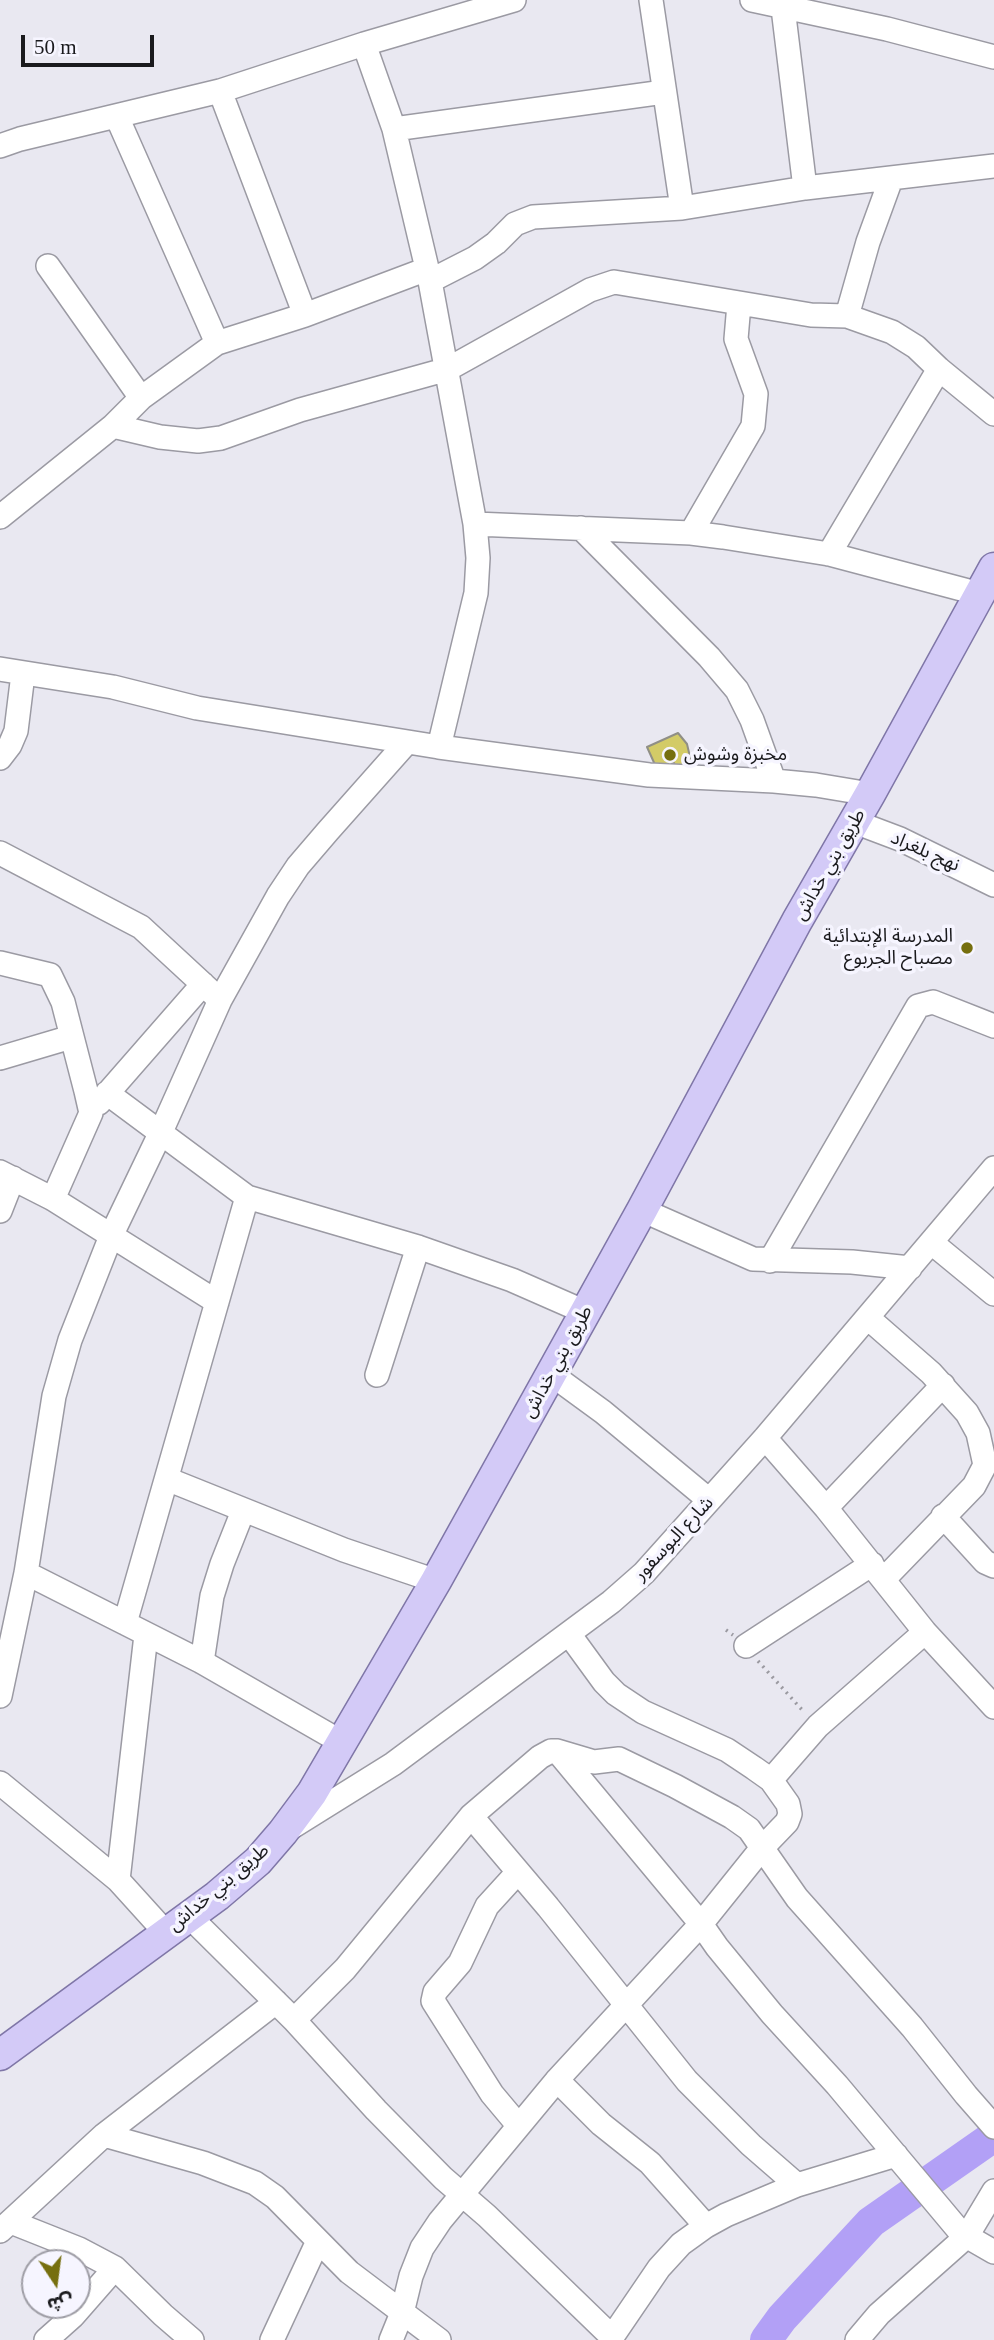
<!DOCTYPE html>
<meta charset="utf-8">
<style>
body{margin:0}
#map{position:relative;width:994px;height:2340px;overflow:hidden;background:#e9e8f1;font-family:"Times New Roman","Noto Sans Arabic",serif}
canvas{display:block}
.north{position:absolute;left:21px;top:2249px;width:70px;height:70px;box-sizing:border-box;background:#f6f5ff;border:2px solid #9e9da5;border-radius:50%;rotate:167deg;font-size:19px;font-weight:700;line-height:28px;text-align:center;color:#1a1a1d}
.north::after{content:'';display:block;margin:auto;width:24px;height:32px;background:#766f0f;clip-path:polygon(50% 0,100% 100%,50% 72%,0 100%)}
.scale{position:absolute;left:21px;top:35px;width:133px;height:32px;box-sizing:border-box;border:4px solid #1a1a1d;border-top:0;padding-left:9px;font-size:21px;line-height:24px;white-space:nowrap;color:#1a1a1d;-webkit-text-stroke:5px #f6f5ff;paint-order:stroke}
</style>
<div id="map">
<canvas width="994" height="2340"></canvas>
<div class="north">ش</div>
<div class="scale">50 m</div>
</div>
<script>
const ctx = document.querySelector('canvas').getContext('2d');
ctx.lineJoin = 'round';
function toPath(rows) {
  const path = new Path2D();
  for (const r of rows) {
    path.moveTo(r[0], r[1]);
    for (let i = 2; i < r.length; i += 2) path.lineTo(r[i], r[i + 1]);
  }
  return path;
}
function trace(path, color, width, dash) {
  ctx.strokeStyle = color;
  ctx.lineWidth = width;
  ctx.lineCap = dash ? 'butt' : 'round';
  ctx.setLineDash(dash || []);
  ctx.stroke(path);
}
function fill(path, color) {
  ctx.fillStyle = color;
  ctx.fill(path, 'evenodd');
}
function drawText(font, color, halo, rows, align = 'center') {
  ctx.font = font + ' "Times New Roman","Noto Sans Arabic",serif';
  ctx.lineWidth = 7;
  ctx.setLineDash([]);
  ctx.textBaseline = 'middle';
  ctx.strokeStyle = halo;
  ctx.fillStyle = color;
  for (const [text, x, y, turn = 0] of rows) {
    ctx.save();
    ctx.translate(x, y);
    ctx.rotate((+turn || 0) * Math.PI / 180);
    ctx.textAlign = isNaN(turn) ? turn : align;
    if (halo) ctx.strokeText(text, 0, 0);
    ctx.fillText(text, 0, 0);
    ctx.restore();
  }
}
trace(toPath([
 [766,2340,782,2318,871,2222,994,2136]
]), '#b2a0f6', 32);
const building = toPath([
 [678,733,687,744,694,774,677,776,674,763,656,767,647,747,678,733]
]);
fill(building, '#d3cb67');
trace(building, '#908f86', 2);
const minor = toPath([
 [651,0,682,208],
 [752,0,887,29,994,57],
 [783,8,805,188],
 [364,44,394,129,430,281,475,524,478,558,476,593,439,747],
 [220,91,305,315],
 [117,117,217,343],
 [394,129,664,92],
 [0,146,20,139,220,91,364,44,514,0],
 [48,266,141,398],
 [430,281,475,258,496,243,515,224,533,217,682,208,805,188,994,166],
 [847,316,868,242,891,179],
 [113,426,160,437,198,441,221,438,300,410,448,369,590,290,614,282,811,315,847,316,892,332,916,347,939,369,994,414],
 [0,517,113,426,141,398,217,343,305,315,427,269],
 [475,524,691,533,723,537,829,554,980,594],
 [581,528,709,657,737,690,752,720,774,781],
 [691,533,753,426,756,394,736,339,739,304],
 [829,554,939,369],
 [0,669,113,687,197,708,439,747,649,775,774,781,816,785,870,794],
 [0,758,10,745,16,731,23,674],
 [855,822,900,839,994,885],
 [0,853,141,927,220,1000],
 [0,963,50,975,63,1002,86,1091,91,1113,53,1199],
 [0,1058,71,1037],
 [107,1093,247,1197,418,1247,512,1280,585,1312],
 [99,1103,203,984],
 [0,1172,53,1199,217,1302],
 [642,1210,753,1259,852,1262,910,1268],
 [0,1211,13,1178],
 [932,1243,994,1294],
 [770,1261,918,1006,933,1002,994,1026],
 [868,1318,931,1373,967,1413,978,1433,985,1465,974,1486,884,1579],
 [551,1374,603,1412,709,1500],
 [377,1375,418,1247],
 [765,1438,826,1508,925,1632,994,1707],
 [167,1479,344,1550,436,1581],
 [826,1508,943,1385],
 [943,1516,985,1562,994,1566],
 [26,1573,202,1662,343,1743],
 [125,1623,247,1197],
 [746,1646,872,1564],
 [202,1662,212,1596,222,1564,243,1511],
 [0,1696,26,1573,54,1396,70,1340,111,1236,160,1134,220,1000,278,896,298,866,328,831,407,742],
 [557,1751,701,1924,717,1947,772,2014,837,2085,961,2233,994,2252],
 [771,1780,818,1726,925,1632],
 [0,1783,118,1880,166,1933],
 [471,1816,548,1907,687,2081,751,2145,797,2185],
 [292,1827,393,1764,611,1602,644,1573,765,1438,994,1168],
 [118,1880,146,1635],
 [190,1917,294,2020,376,2110,443,2178,487,2216,612,2337],
 [294,2020,345,1969,471,1816,540,1757,551,1751,557,1751,594,1762,619,1759,675,1786,732,1817,749,1829,797,1898,912,2027,966,2095,994,2127],
 [557,2080,601,2124,650,2163,706,2226],
 [518,2125,492,2094,433,2001,435,1992,460,1963,487,1906,518,1872],
 [104,2135,203,2163,255,2183,275,2197,349,2272,439,2340],
 [11,2222,79,2249,115,2268,163,2315,192,2340],
 [0,2231,104,2135,276,2002],
 [46,2340,73,2316,115,2268],
 [272,2340,318,2241],
 [391,2340,402,2313,411,2276,422,2248,440,2221,557,2080,701,1924,762,1848,787,1822,790,1814,788,1804,771,1780,754,1768,727,1750,643,1712,616,1694,604,1682,569,1634],
 [610,2340,659,2268,681,2244,706,2226,726,2215,797,2185,896,2155],
 [857,2340,879,2314,967,2236,994,2191]
]);
const major = toPath([
 [0,2055,217,1896,258,1861,283,1832,312,1793,436,1581,551,1374,642,1210,797,921,870,794,994,568]
]);
trace(minor, '#9b9aa3', 26);
trace(major, '#7f76a7', 33);
trace(toPath([
 [726,1630,733,1635],
 [758,1661,804,1712]
]), '#9b9aa1', 3.5, [2, 5]);
trace(minor, '#fff', 23);
trace(major, '#d3caf7', 30);
for (const [x, y, r, color] of [
 [670,755,7,"#766f0f"],
 [967,948,7,"#766f0f"]
]) {
  const dot = new Path2D();
  dot.arc(x, y, r, 0, 2 * Math.PI);
  ctx.fillStyle = color;
  ctx.fill(dot);
  trace(dot, '#f6f5ff', 2.5);
}
drawText('19px', '#1a1a1d', '#f6f5ff', [
 ["مخبزة وشوش",684,755],
 ["المدرسة الإبتدائية",953,937,"right"],
 ["مصباح الجربوع",953,959,"right"]
], 'left');
drawText('19px', '#1a1a1d', '#f6f5ff', [
 ["نهج بلغراد",925,852,24],
 ["طريق بني خداش",830,865,-60],
 ["طريق بني خداش",558,1362,-61],
 ["شارع البوسفور",674,1539,-47],
 ["طريق بني خداش",219,1888,-40]
]);
</script>
